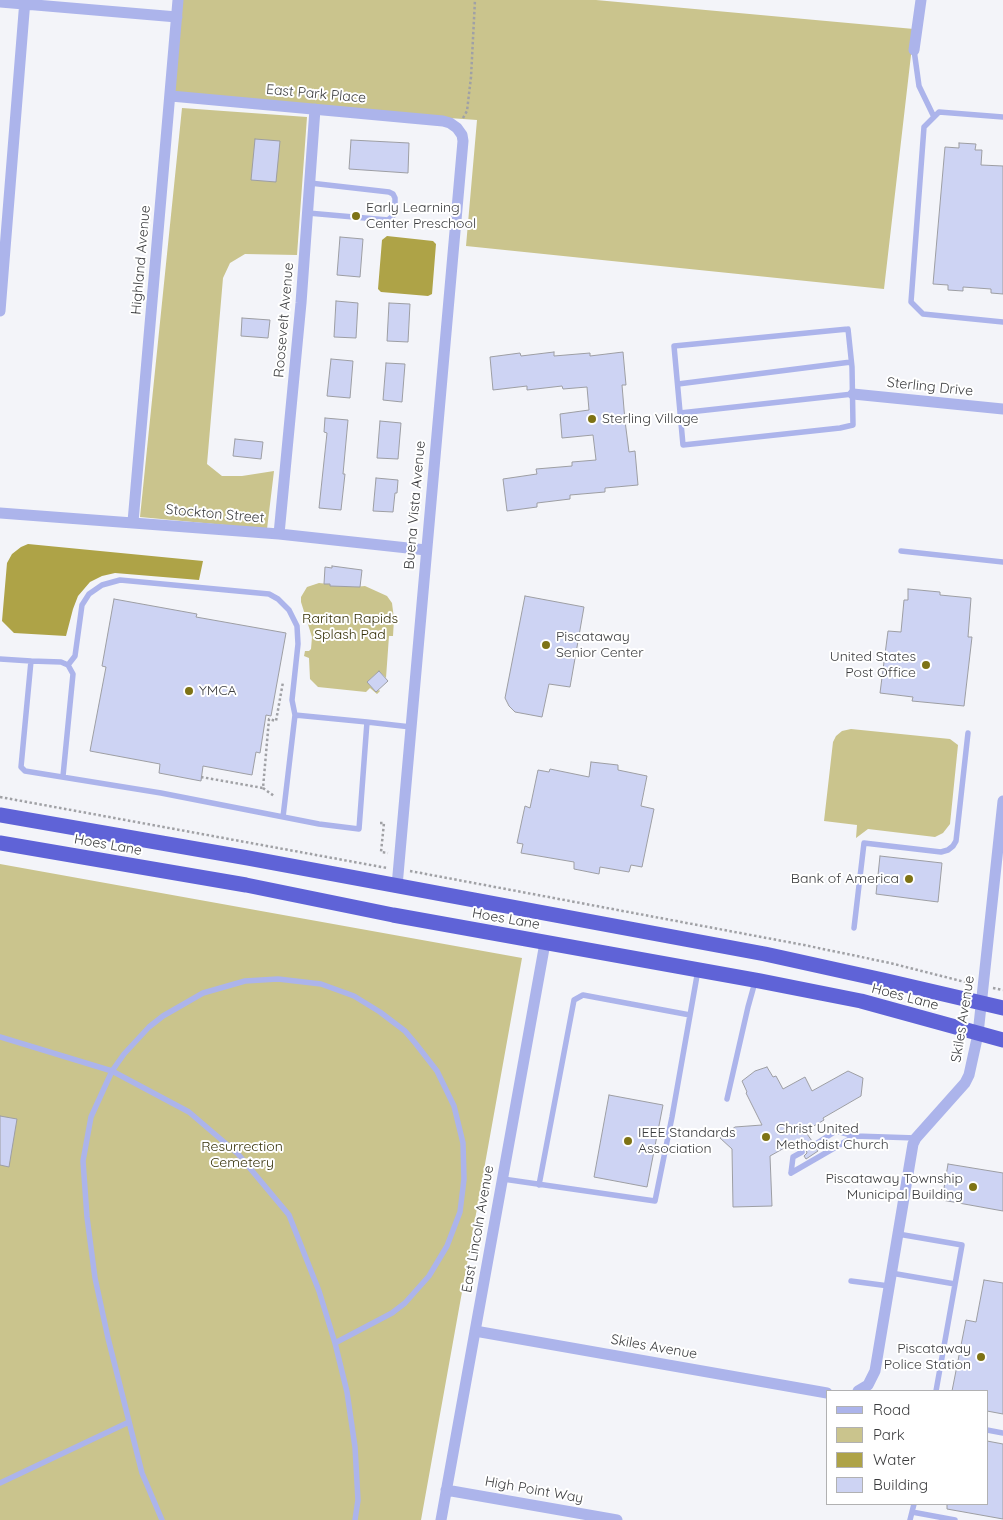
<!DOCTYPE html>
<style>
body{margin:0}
#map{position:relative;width:1003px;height:1520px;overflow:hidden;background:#f3f4f9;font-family:Quicksand,sans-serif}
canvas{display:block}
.legend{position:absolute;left:826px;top:1390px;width:162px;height:115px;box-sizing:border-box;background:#fff;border:1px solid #b1b1b2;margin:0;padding:6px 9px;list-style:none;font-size:15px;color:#3b3c3e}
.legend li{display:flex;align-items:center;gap:10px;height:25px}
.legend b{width:25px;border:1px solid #b1b1b2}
</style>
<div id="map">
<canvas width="1003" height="1520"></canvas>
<ul class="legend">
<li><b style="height:6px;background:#acb4eb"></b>Road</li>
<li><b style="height:14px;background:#cac48d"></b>Park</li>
<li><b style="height:14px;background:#aea347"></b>Water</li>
<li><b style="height:14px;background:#cdd3f3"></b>Building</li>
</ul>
</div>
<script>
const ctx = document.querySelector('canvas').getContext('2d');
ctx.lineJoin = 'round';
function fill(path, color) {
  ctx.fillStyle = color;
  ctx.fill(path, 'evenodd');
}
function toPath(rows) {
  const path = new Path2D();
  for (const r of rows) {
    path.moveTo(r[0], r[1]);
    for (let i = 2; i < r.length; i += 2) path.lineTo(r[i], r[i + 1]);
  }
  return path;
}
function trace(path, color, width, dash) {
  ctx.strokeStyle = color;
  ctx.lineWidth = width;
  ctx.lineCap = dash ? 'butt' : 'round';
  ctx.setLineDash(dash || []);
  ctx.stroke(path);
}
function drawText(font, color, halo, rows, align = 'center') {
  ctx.font = font + ' Quicksand,sans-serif';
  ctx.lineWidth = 4;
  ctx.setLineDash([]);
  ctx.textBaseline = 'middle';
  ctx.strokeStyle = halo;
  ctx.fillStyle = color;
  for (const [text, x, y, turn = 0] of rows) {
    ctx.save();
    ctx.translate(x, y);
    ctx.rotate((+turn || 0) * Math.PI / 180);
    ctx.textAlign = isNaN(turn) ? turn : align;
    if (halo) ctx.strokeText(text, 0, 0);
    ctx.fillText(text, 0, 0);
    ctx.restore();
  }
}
fill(toPath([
 [180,0,596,0,914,29,884,289,466,246,477,120,239,103,171,96],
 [182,108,307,117,297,255,245,254,230,263,223,278,207,464,222,476,242,476,274,471,267,529,140,517],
 [319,583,354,587,365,586,387,596,392,603,394,619,393,636,389,636,386,678,379,671,367,682,376,692,379,690,380,691,377,694,370,688,366,692,318,687,310,679,309,658,304,656,305,651,309,651,311,649,312,637,301,602,301,597,307,587],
 [851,729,950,739,958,745,950,824,943,833,935,837,868,829,856,838,857,825,824,821,833,742,836,736,842,731],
 [0,864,522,958,421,1520,0,1520]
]), '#cac48d');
fill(toPath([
 [387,236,433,241,436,244,432,294,428,296,381,292,378,289,382,240],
 [28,544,203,561,199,580,115,573,102,576,90,582,78,596,73,609,66,636,14,633,2,621,7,563,12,554,21,547]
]), '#aea347');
const building = toPath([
 [255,139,280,141,276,182,251,180,255,139],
 [351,140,409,143,408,173,349,169,351,140],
 [959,143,976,144,975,150,982,150,981,165,1003,166,1003,294,991,293,991,289,963,287,963,291,948,290,948,285,933,284,945,147,959,148,959,143],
 [340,237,363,239,360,277,337,275,340,237],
 [336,301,358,303,356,338,334,337,336,301],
 [389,303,410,304,408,342,387,341,389,303],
 [242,318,270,320,268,338,241,336,242,318],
 [554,352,554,356,590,353,590,356,623,352,626,385,622,385,625,421,629,452,635,451,638,485,605,488,605,492,570,495,570,499,537,503,537,507,507,511,503,479,537,474,536,469,572,466,572,462,596,460,593,435,562,438,560,414,589,410,587,387,563,389,562,386,527,390,527,386,493,390,490,357,520,353,521,356,554,352],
 [331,359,353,361,350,398,327,396,331,359],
 [386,363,405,364,402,402,383,400,386,363],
 [325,418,348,420,343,474,345,474,341,510,319,508,327,433,324,432,325,418],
 [380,421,401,423,398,459,377,458,380,421],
 [235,439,263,442,261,459,233,456,235,439],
 [376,478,398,480,397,493,395,493,393,512,373,511,376,478],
 [332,566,362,570,360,587,330,586,330,584,324,584,325,567,332,568,332,566],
 [908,589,940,592,940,595,971,598,968,637,972,637,964,706,912,701,913,697,880,693,888,631,901,632,904,600,908,600,908,589],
 [525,596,584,607,570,687,549,684,542,717,515,712,509,706,505,698,525,596],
 [114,599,197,614,196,617,286,633,271,716,266,715,260,753,256,752,252,775,203,766,201,781,159,773,160,764,90,751,106,667,102,666,114,599],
 [379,671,388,681,376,692,367,682,379,671],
 [591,762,618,765,618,770,647,776,641,806,654,809,642,867,631,865,629,872,600,867,599,874,574,869,574,862,521,853,523,844,517,843,525,806,530,808,538,770,549,772,550,769,589,777,591,762],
 [880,856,942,863,938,902,876,894,880,856],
 [767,1067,773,1077,776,1076,783,1089,805,1077,812,1091,848,1071,863,1078,861,1096,823,1118,824,1120,805,1131,812,1141,810,1143,810,1147,812,1149,817,1149,818,1151,806,1159,804,1156,807,1153,806,1149,803,1147,799,1148,795,1142,770,1156,772,1206,733,1207,732,1149,720,1138,735,1127,762,1125,746,1093,747,1092,742,1081,755,1071,767,1067],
 [609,1095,663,1105,647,1187,594,1177,609,1095],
 [0,1116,17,1119,9,1167,0,1165,0,1116],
 [948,1164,1003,1173,1003,1211,942,1200,948,1164],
 [984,1280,1003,1283,1003,1414,987,1411,987,1391,952,1391,966,1320,976,1322,984,1280],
 [987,1441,1003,1444,1003,1519,947,1509,947,1504,987,1504,987,1441]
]);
fill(building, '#cdd3f3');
trace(building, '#9d9ea3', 1);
trace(toPath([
 [463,118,467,111,471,77,475,0],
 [201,777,263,788,269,719,276,721,283,682],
 [263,788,274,796],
 [0,797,387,868],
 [380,823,384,823,381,852,388,853],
 [410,871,804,945,890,963,973,984],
 [993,988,1003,990]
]), '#a0a1a5', 2.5, [2.5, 2.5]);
trace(toPath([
 [914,50,919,86,934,117],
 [1003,117,939,112,924,127,911,302,923,314,1003,322],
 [308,213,388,220,393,216,395,209,395,198,393,194,389,192,310,183],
 [848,329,852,367,853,425,840,428,683,445,674,346,848,329],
 [678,384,851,362],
 [680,413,853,394],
 [901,551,1003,562],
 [0,659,31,661,21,767,25,771,161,793,319,824,359,829,367,722,411,727],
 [31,661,61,662,68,665,73,674,63,776],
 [68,665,75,656,82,605,89,594,102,585,120,580,269,594,278,599,289,610,297,626,298,644,292,700,295,715],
 [283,817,295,715,367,722],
 [854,928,864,843,941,852,948,850,953,846,956,841,968,733],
 [0,1037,112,1071,189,1112,238,1154,289,1215,319,1291,335,1343,347,1392,355,1447,358,1500,355,1520],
 [727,1099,748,1007,755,982],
 [814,1145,836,1131,855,1136],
 [791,1173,855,1136,916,1138],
 [791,1173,793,1157,802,1152],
 [503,1179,655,1201,672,1117,698,970],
 [539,1185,574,1000,583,995,690,1015],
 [898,1234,962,1245,936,1391],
 [891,1273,955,1284],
 [851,1281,889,1286],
 [987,1430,1003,1433],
 [0,1483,129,1422],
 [914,1504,912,1512,955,1520],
 [162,1520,142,1473,108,1338,95,1278,87,1217,83,1161,91,1117,112,1071,124,1054,149,1027,163,1016,203,993,245,981,278,979,321,984,354,996,380,1012,405,1031,416,1044,437,1071,454,1106,463,1143,464,1179,460,1212,447,1246,429,1276,405,1303,392,1313,335,1343],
 [910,1520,912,1512]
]), '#acb4eb', 5.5);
trace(toPath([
 [0,2,177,17],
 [914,50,921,0],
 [171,96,443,121,450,123,457,128,462,135,463,141,397,886],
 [0,311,25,0],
 [853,394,1003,409],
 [0,513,279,534,426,550],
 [133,522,178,0],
 [279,534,301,303,315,109],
 [475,1331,827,1393],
 [858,1391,868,1385,875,1371,913,1144,916,1138,965,1083,969,1075,978,1034,1003,801],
 [446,1490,617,1520],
 [441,1520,545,943]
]), '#acb4eb', 11);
trace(toPath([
 [0,815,248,858,765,954,883,980,1003,1008],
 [0,843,246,885,393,915,760,981,861,1001,1003,1040]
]), '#5f63d7', 15);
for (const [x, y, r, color] of [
 [356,216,5,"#7e7315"],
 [592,419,5,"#7e7315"],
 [546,645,5,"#7e7315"],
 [926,665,5,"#7e7315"],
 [189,691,5,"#7e7315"],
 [909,879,5,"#7e7315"],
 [766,1137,5,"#7e7315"],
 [628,1141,5,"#7e7315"],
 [973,1187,5,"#7e7315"],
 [981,1357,5,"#7e7315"]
]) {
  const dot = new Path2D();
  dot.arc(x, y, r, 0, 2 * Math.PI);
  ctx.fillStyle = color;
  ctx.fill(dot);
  trace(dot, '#fff', 2);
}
drawText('14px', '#3b3c3e', '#fff', [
 ["East Park Place",316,94,5],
 ["Highland Avenue",141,260,-85],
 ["Roosevelt Avenue",284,320,-85],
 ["Sterling Drive",930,387,6],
 ["Buena Vista Avenue",415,505,-85],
 ["Stockton Street",215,514,5],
 ["Hoes Lane",108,845,10],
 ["Hoes Lane",506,919,10],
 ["Hoes Lane",905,997,15],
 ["Skiles Avenue",963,1019,-81],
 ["East Lincoln Avenue",478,1229,-80],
 ["Skiles Avenue",654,1347,10],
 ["High Point Way",534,1490,10]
]);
drawText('14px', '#3b3c3e', '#fff', [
 ["Early Learning",366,208],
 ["Center Preschool",366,224],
 ["Sterling Village",602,419],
 ["Piscataway",556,637],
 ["Senior Center",556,653],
 ["United States",916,657,"right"],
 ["Post Office",916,673,"right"],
 ["YMCA",199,691],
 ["Bank of America",899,879,"right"],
 ["Christ United",776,1129],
 ["Methodist Church",776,1145],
 ["IEEE Standards",638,1133],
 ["Association",638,1149],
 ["Piscataway Township",963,1179,"right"],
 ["Municipal Building",963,1195,"right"],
 ["Piscataway",971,1349,"right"],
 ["Police Station",971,1365,"right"]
], 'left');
drawText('14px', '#363108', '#fff', [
 ["Raritan Rapids",350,619],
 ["Splash Pad",350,635],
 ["Resurrection",242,1147],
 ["Cemetery",242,1163]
]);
</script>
